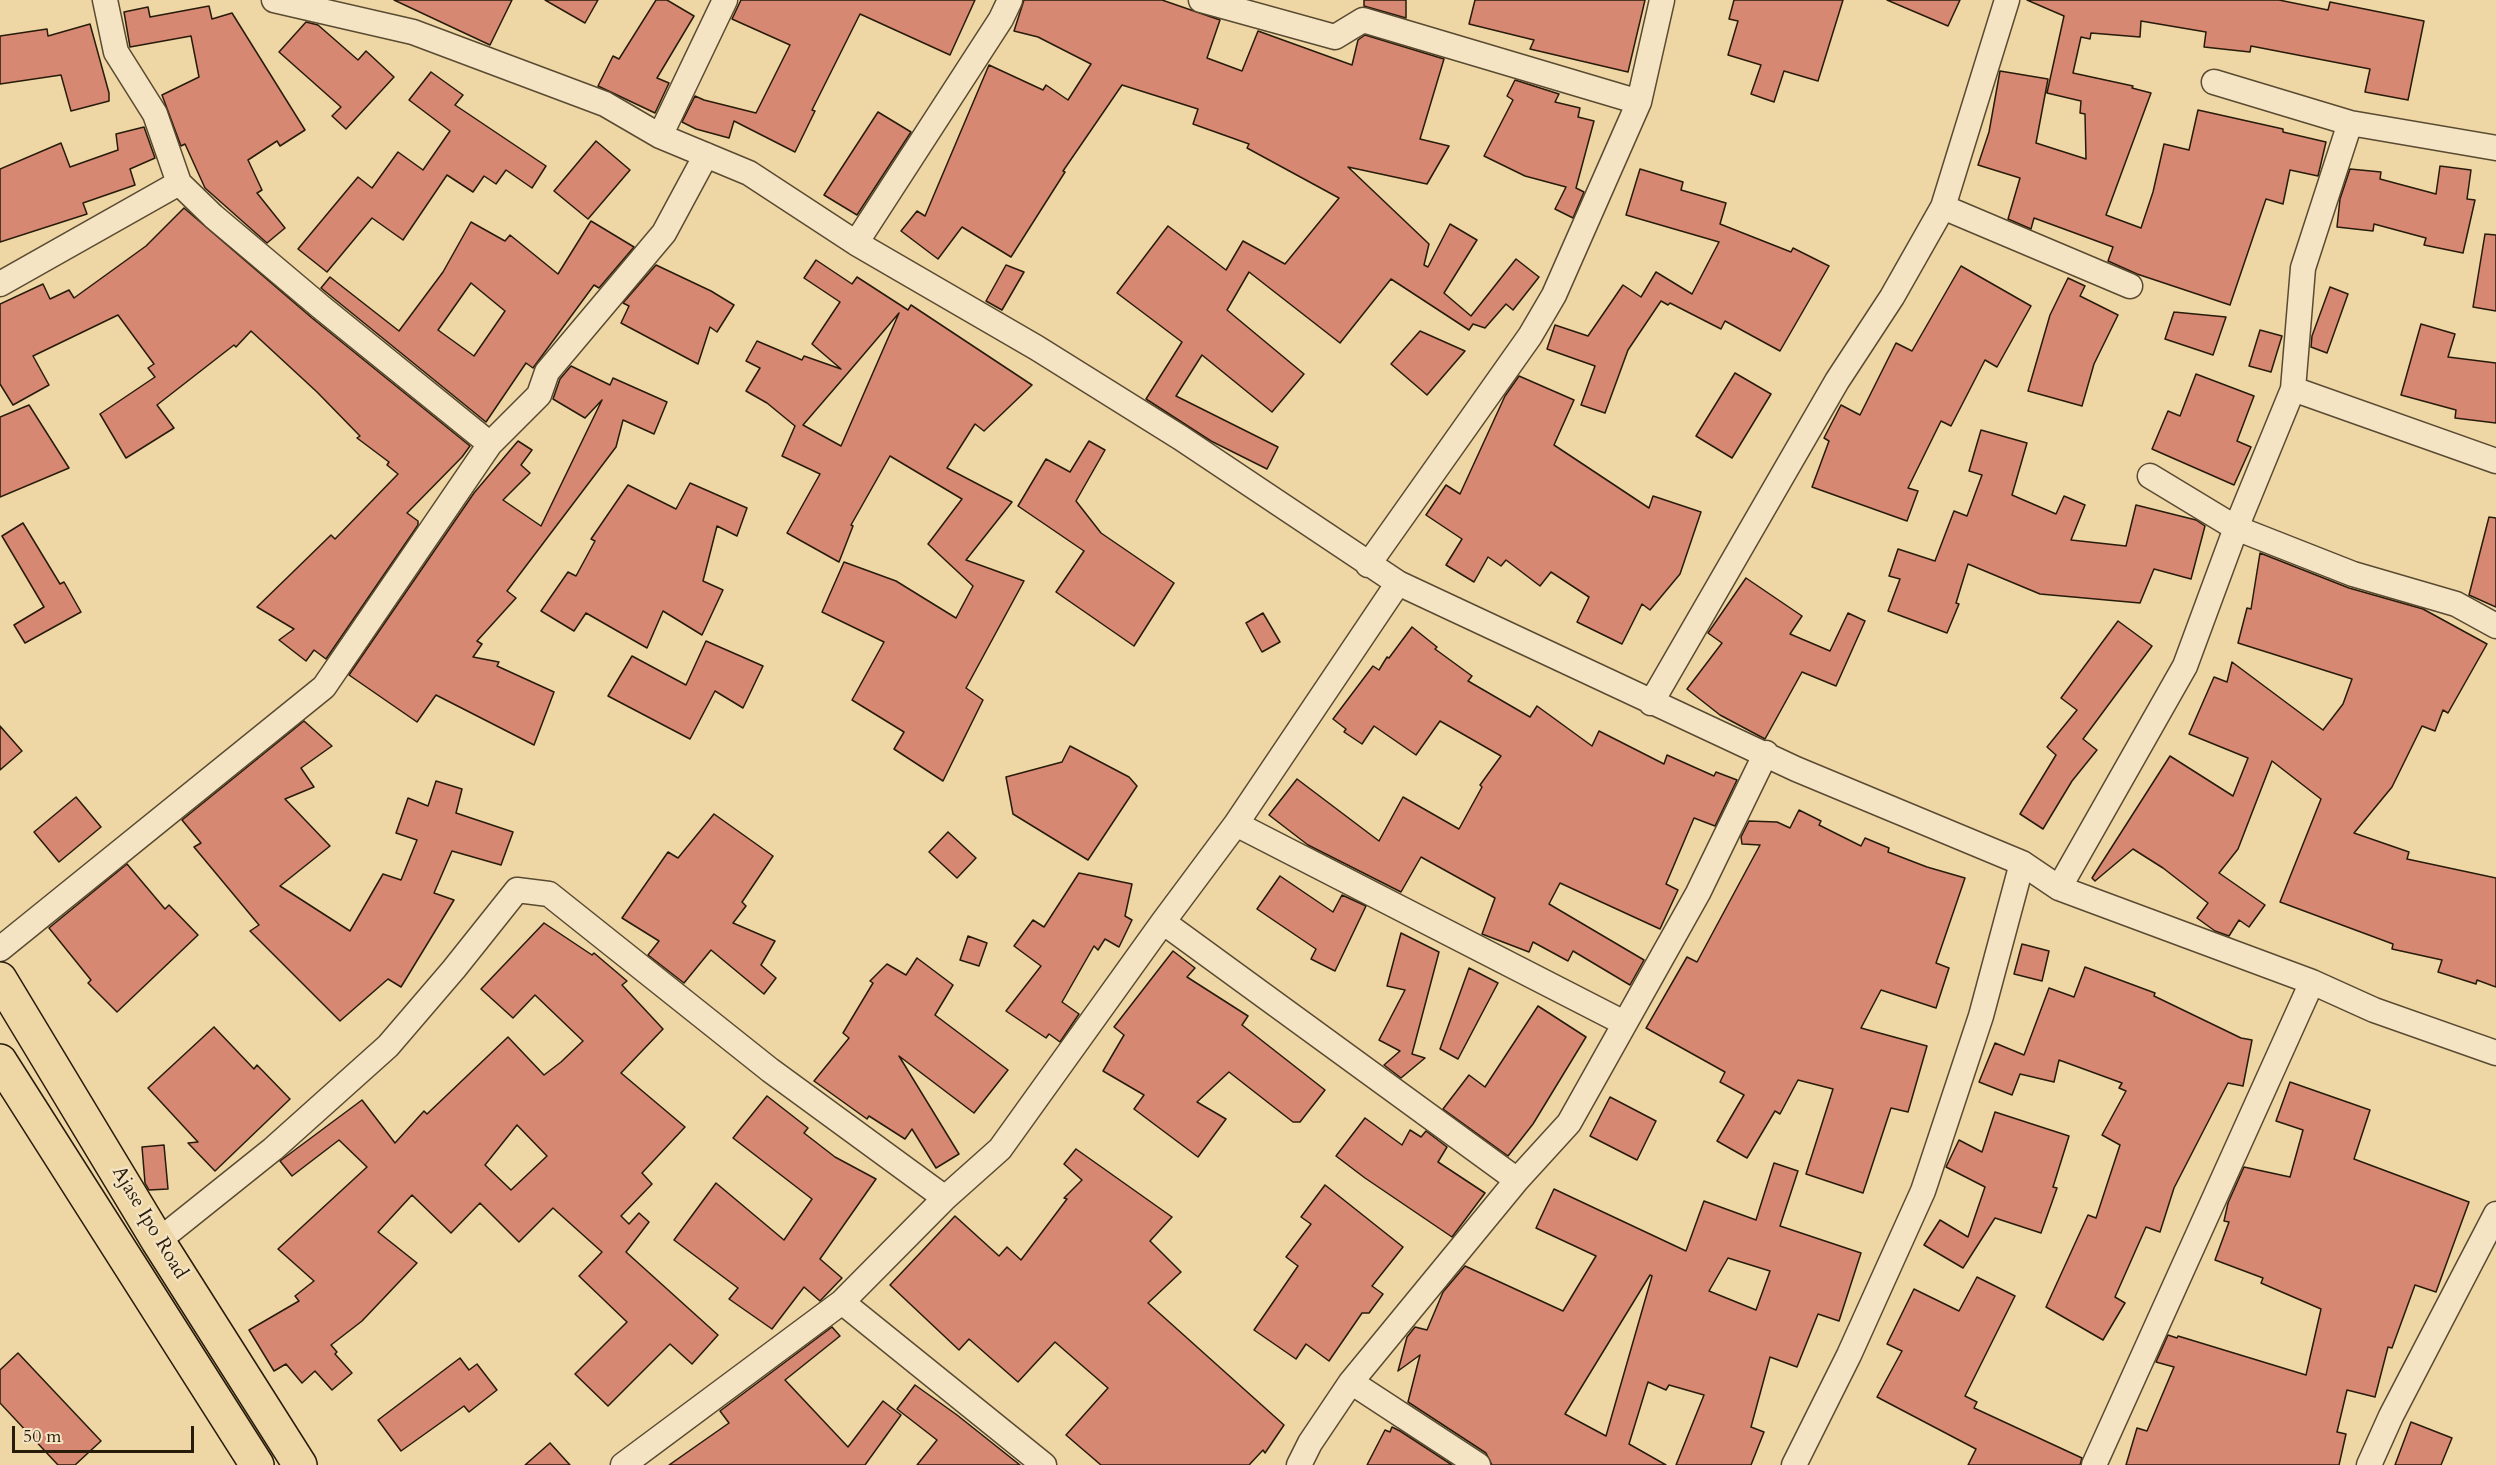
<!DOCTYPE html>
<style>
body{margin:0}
#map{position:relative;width:2496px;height:1465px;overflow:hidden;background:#eed6a5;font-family:Cardo,serif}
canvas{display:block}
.scale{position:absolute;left:12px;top:1426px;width:182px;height:27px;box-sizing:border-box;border:3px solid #271b0a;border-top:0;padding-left:8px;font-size:18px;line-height:21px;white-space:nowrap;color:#271b0a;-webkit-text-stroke:4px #f4e4c4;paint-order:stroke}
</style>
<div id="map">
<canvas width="2496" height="1465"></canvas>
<div class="scale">50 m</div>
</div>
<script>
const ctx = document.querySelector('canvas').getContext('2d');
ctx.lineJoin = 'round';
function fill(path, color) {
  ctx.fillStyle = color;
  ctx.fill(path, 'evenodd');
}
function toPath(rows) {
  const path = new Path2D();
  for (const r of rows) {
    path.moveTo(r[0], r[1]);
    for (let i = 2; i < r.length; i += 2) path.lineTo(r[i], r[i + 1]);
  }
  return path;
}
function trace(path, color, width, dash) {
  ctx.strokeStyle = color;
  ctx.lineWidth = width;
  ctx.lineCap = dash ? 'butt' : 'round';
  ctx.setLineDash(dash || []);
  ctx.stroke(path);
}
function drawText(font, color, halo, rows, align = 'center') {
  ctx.font = font + ' Cardo,serif';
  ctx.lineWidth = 4.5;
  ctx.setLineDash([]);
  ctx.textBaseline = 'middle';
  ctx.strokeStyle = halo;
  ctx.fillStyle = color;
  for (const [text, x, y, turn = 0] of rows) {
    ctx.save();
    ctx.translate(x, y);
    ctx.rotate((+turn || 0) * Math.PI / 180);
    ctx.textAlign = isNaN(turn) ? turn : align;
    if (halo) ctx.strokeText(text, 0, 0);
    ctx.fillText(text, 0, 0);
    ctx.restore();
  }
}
const building = toPath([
 [394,0,512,0,490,45,394,0],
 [545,0,598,0,585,23,545,0],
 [656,0,667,0,694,16,657,78,669,83,655,113,598,86,613,56,619,59,656,0],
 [741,0,975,0,950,55,860,14,812,110,815,111,795,152,734,121,729,138,696,129,682,122,695,96,704,100,756,113,790,45,732,19,741,0],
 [1024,0,1162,0,1220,20,1207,58,1242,71,1258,31,1352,65,1358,40,1365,35,1444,59,1420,139,1449,146,1427,184,1348,167,1429,244,1424,265,1428,267,1450,224,1477,240,1444,293,1471,316,1516,259,1539,277,1513,310,1506,304,1485,328,1473,324,1469,330,1391,279,1340,343,1249,272,1227,310,1304,374,1272,412,1202,355,1176,396,1278,447,1267,469,1211,441,1146,399,1182,342,1117,293,1168,226,1226,270,1243,241,1285,264,1339,198,1247,148,1249,144,1193,124,1198,109,1122,85,1063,171,1065,172,1011,257,962,227,938,259,901,231,917,211,925,216,989,65,1043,90,1046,85,1068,100,1091,64,1038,37,1014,31,1024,0],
 [1364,0,1406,0,1406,18,1364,6,1364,0],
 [1475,0,1645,0,1628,72,1530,49,1534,40,1469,24,1475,0],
 [1734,0,1843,0,1818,81,1784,71,1774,102,1751,94,1761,65,1728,55,1738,21,1729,19,1734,0],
 [1887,0,1960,0,1948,26,1887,0],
 [2027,0,2279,0,2328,10,2330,2,2424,21,2408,100,2365,92,2370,69,2251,46,2250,52,2204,47,2206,32,2141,21,2140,37,2091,33,2090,39,2081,37,2073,73,2133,86,2132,88,2151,93,2106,215,2141,228,2153,192,2164,144,2189,150,2198,110,2283,129,2283,132,2326,142,2318,176,2290,170,2283,204,2266,199,2230,305,2137,274,2108,261,2113,247,2034,218,2031,229,2008,219,2020,178,1978,165,1989,132,2000,71,2048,79,2036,143,2086,159,2085,114,2080,113,2081,101,2047,93,2064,16,2027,0],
 [209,6,212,19,232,13,305,130,280,146,277,141,248,160,262,190,257,193,285,228,267,243,205,188,185,144,181,146,162,95,199,77,191,36,130,47,124,12,148,7,150,17,209,6],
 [306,22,318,25,358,60,366,51,394,77,346,129,332,116,341,107,279,52,306,22],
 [90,24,109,93,109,101,71,111,61,75,0,84,0,36,47,29,48,36,90,24],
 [431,72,463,95,455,105,546,166,532,188,506,170,496,184,484,176,473,192,447,175,403,240,372,218,327,272,298,249,358,177,372,188,398,152,423,170,450,131,409,100,431,72],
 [1515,80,1559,94,1555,102,1580,108,1578,117,1594,121,1576,188,1584,192,1573,218,1555,209,1566,187,1525,176,1484,156,1513,100,1507,96,1515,80],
 [878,112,911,132,857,215,824,195,878,112],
 [144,127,155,158,130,169,135,185,83,203,87,214,0,242,0,169,61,143,70,167,118,150,116,134,144,127],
 [596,141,630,170,588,219,554,191,596,141],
 [2440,166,2471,170,2467,199,2475,200,2463,253,2424,245,2426,238,2374,224,2373,231,2337,227,2340,199,2350,169,2381,172,2380,179,2436,194,2440,166],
 [1640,169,1683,182,1681,190,1726,203,1720,224,1791,252,1793,248,1829,266,1780,351,1725,321,1721,329,1670,303,1668,305,1661,301,1628,350,1605,413,1581,405,1595,366,1547,349,1555,325,1588,336,1623,285,1641,297,1656,272,1692,294,1719,242,1626,215,1640,169],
 [184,208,312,318,470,446,462,457,407,513,418,521,418,525,326,659,314,650,306,661,279,640,294,629,257,607,331,535,335,539,398,474,387,465,389,462,357,438,360,436,317,392,251,331,236,347,234,345,157,405,174,428,126,458,100,414,155,377,148,368,154,364,118,315,33,356,49,385,13,405,0,384,0,304,43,284,50,299,69,290,74,298,146,246,184,208],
 [591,221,634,247,599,288,594,285,533,368,526,363,486,422,321,288,330,277,399,331,443,272,471,222,505,241,510,235,558,274,591,221],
 [471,283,505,311,474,356,438,330,471,283],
 [2485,234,2496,235,2496,311,2473,307,2485,234],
 [816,260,852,284,857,277,908,310,911,305,1032,385,984,431,975,424,947,468,1012,502,966,560,1024,581,966,688,983,700,943,781,894,749,904,732,852,700,884,642,822,612,844,562,896,581,956,618,973,586,928,544,962,499,890,456,851,525,853,526,839,562,787,533,820,474,782,456,795,426,767,403,746,391,760,368,746,361,757,341,802,360,804,356,841,369,812,344,840,302,804,278,816,260],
 [899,313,841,446,803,425,847,374,899,313],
 [656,265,711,291,734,305,717,332,710,327,698,364,621,323,629,306,623,303,656,265],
 [1006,265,1024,272,1002,310,986,301,1006,265],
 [1961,266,2031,306,1997,367,1985,360,1951,426,1941,421,1908,488,1918,491,1907,521,1812,487,1829,441,1824,438,1841,405,1860,415,1896,343,1912,351,1961,266],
 [2068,278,2085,286,2080,296,2118,315,2094,364,2082,406,2028,391,2050,315,2068,278],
 [2330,287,2348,294,2327,353,2311,347,2312,336,2330,287],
 [2174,312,2226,317,2213,355,2165,339,2174,312],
 [2421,324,2455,334,2448,357,2496,363,2496,423,2455,418,2456,410,2401,395,2421,324],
 [2260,330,2282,336,2271,372,2249,366,2260,330],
 [1420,331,1465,351,1427,395,1391,364,1420,331],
 [571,366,610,385,613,378,667,402,654,434,623,420,616,447,507,591,516,598,477,641,482,644,473,657,499,662,497,666,554,692,534,745,436,695,417,722,349,675,474,493,518,441,532,450,521,465,530,473,503,500,541,526,602,400,585,418,553,399,560,379,571,366],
 [1735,373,1771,394,1732,458,1696,436,1735,373],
 [2196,374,2254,396,2237,441,2251,447,2234,485,2152,449,2168,411,2180,416,2196,374],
 [1519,376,1574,400,1554,445,1649,508,1653,496,1701,512,1680,574,1650,610,1642,604,1622,644,1577,622,1589,597,1551,572,1540,586,1506,560,1501,566,1488,557,1474,582,1446,565,1462,539,1426,515,1446,485,1460,494,1505,396,1519,376],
 [29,405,69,468,0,497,0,417,29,405],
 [1981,430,2027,443,2012,495,2056,514,2064,496,2085,505,2071,540,2126,546,2136,505,2196,520,2205,526,2191,579,2154,569,2140,603,2040,594,1968,564,1956,603,1959,604,1947,633,1888,611,1900,579,1889,576,1898,549,1935,561,1954,511,1967,516,1982,475,1969,471,1981,430],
 [1089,441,1105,450,1076,501,1101,533,1174,583,1134,646,1056,592,1084,551,1018,506,1046,459,1070,472,1089,441],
 [690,483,747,508,737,536,717,526,703,581,723,590,702,635,663,611,647,648,586,613,574,631,541,611,568,572,576,576,595,541,591,539,628,485,676,509,690,483],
 [2489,517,2496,518,2496,607,2469,595,2489,517],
 [23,523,60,584,64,582,81,612,25,643,14,625,44,607,2,536,23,523],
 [2260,553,2349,588,2423,609,2487,644,2448,713,2443,710,2435,731,2422,726,2392,787,2354,833,2409,852,2407,859,2496,878,2496,987,2477,980,2476,984,2438,972,2442,960,2392,949,2393,944,2280,902,2321,799,2272,761,2238,849,2219,873,2265,905,2249,927,2239,920,2229,936,2215,931,2197,918,2208,903,2163,868,2133,849,2095,881,2092,878,2170,756,2233,796,2248,758,2189,734,2214,677,2227,682,2232,662,2323,730,2343,704,2352,679,2238,643,2247,608,2251,609,2260,553],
 [1746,578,1802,616,1790,634,1830,651,1848,613,1865,621,1836,686,1802,672,1765,739,1720,715,1687,689,1722,643,1708,633,1746,578],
 [1263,613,1280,642,1262,652,1246,623,1263,613],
 [2118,621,2152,646,2083,739,2097,750,2072,781,2043,829,2020,814,2056,755,2047,747,2077,710,2061,698,2118,621],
 [1412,627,1437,647,1435,649,1472,676,1468,681,1530,717,1537,706,1592,746,1599,731,1664,764,1667,755,1714,776,1716,772,1737,780,1715,826,1694,818,1666,884,1678,890,1660,929,1560,883,1549,904,1644,960,1630,985,1573,951,1568,961,1533,942,1529,952,1482,934,1495,898,1421,857,1401,892,1308,845,1269,815,1297,779,1379,841,1403,797,1459,829,1482,787,1480,785,1501,756,1440,721,1416,755,1374,726,1362,744,1344,732,1346,729,1333,719,1373,666,1379,670,1387,657,1389,658,1412,627],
 [706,641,763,666,743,708,715,691,690,739,608,696,632,656,686,685,706,641],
 [304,721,332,746,301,768,314,787,285,799,330,846,280,886,350,931,383,874,401,880,417,840,396,833,408,798,428,806,436,781,462,789,456,813,513,832,501,865,452,851,434,893,454,900,401,987,388,979,340,1021,250,931,259,925,194,847,201,843,182,820,304,721],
 [0,726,22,751,0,770,0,726],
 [1070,746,1129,777,1137,786,1088,860,1013,814,1006,777,1062,762,1070,746],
 [76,797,101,827,59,862,34,832,76,797],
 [1799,810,1821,821,1819,825,1861,846,1865,838,1889,848,1888,852,1927,867,1965,878,1936,963,1949,968,1936,1008,1881,990,1861,1028,1927,1046,1908,1112,1891,1108,1863,1193,1806,1174,1833,1089,1798,1080,1780,1114,1775,1111,1747,1158,1717,1141,1744,1095,1720,1082,1725,1072,1646,1028,1687,957,1697,962,1760,845,1742,844,1741,837,1749,821,1777,822,1790,828,1799,810],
 [714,814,773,856,742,902,746,906,733,923,775,941,761,965,776,978,764,994,711,950,684,983,648,955,659,941,622,918,668,852,678,858,714,814],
 [948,832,976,858,957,878,929,852,948,832],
 [127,864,165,909,169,905,198,935,117,1012,88,983,91,980,49,928,127,864],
 [1079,873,1132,884,1125,916,1132,920,1119,947,1105,939,1098,950,1094,946,1062,1002,1079,1014,1060,1042,1049,1034,1046,1038,1006,1011,1041,966,1014,946,1033,920,1044,927,1079,873],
 [1280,876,1333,912,1342,895,1366,906,1335,971,1311,959,1316,949,1257,909,1280,876],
 [544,923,592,955,594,953,627,981,622,985,663,1029,621,1073,685,1127,642,1173,652,1184,621,1216,629,1224,639,1213,649,1222,626,1252,718,1335,692,1364,670,1344,608,1406,575,1374,627,1322,579,1276,602,1252,553,1208,519,1242,480,1203,451,1233,412,1195,378,1232,417,1263,362,1321,331,1345,337,1352,335,1354,352,1373,332,1390,315,1371,302,1383,286,1364,274,1371,249,1330,299,1301,295,1296,314,1281,278,1249,367,1167,339,1140,292,1176,280,1161,362,1100,395,1143,424,1111,427,1114,508,1037,544,1075,561,1062,583,1041,535,995,513,1018,481,989,544,923],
 [517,1125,547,1156,511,1190,485,1165,517,1125],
 [1401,933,1439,952,1412,1054,1425,1058,1401,1078,1384,1065,1400,1051,1379,1040,1405,990,1387,986,1401,933],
 [968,936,987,943,979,966,960,960,968,936],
 [2022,944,2049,951,2042,981,2014,974,2022,944],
 [1173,951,1195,968,1187,977,1248,1016,1242,1025,1325,1090,1300,1122,1293,1122,1229,1072,1197,1102,1226,1119,1198,1157,1134,1109,1144,1095,1103,1071,1124,1035,1114,1027,1173,951],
 [917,958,953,985,935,1015,1008,1070,974,1113,899,1056,959,1154,936,1168,912,1129,905,1139,869,1116,867,1119,814,1081,849,1038,843,1033,873,983,870,981,887,964,906,975,917,958],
 [2085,967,2155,993,2154,996,2241,1038,2252,1040,2243,1086,2228,1083,2174,1188,2160,1232,2146,1227,2115,1297,2125,1303,2103,1340,2046,1307,2088,1215,2096,1218,2120,1145,2102,1135,2126,1091,2119,1088,2122,1083,2059,1060,2054,1082,2020,1074,2012,1095,1979,1082,1995,1043,2024,1055,2049,988,2074,997,2085,967],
 [1469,968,1498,983,1458,1059,1440,1049,1469,968],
 [1538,1006,1586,1037,1533,1124,1508,1156,1443,1109,1469,1075,1485,1087,1538,1006],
 [214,1027,254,1069,257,1065,290,1099,215,1171,188,1143,198,1142,148,1088,214,1027],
 [2290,1082,2370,1110,2354,1159,2469,1202,2436,1292,2415,1285,2392,1348,2388,1347,2375,1397,2347,1390,2337,1432,2346,1434,2339,1465,2126,1465,2137,1428,2147,1431,2174,1367,2156,1362,2168,1335,2177,1338,2178,1336,2306,1375,2321,1309,2261,1283,2263,1278,2215,1260,2229,1222,2224,1221,2228,1203,2244,1167,2290,1177,2303,1130,2276,1121,2290,1082],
 [767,1096,808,1128,804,1133,835,1157,876,1179,820,1259,842,1278,820,1301,804,1287,772,1329,729,1299,738,1288,674,1240,716,1183,784,1240,812,1199,733,1138,767,1096],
 [1610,1097,1656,1121,1637,1160,1590,1136,1610,1097],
 [1995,1112,2069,1136,2053,1187,2057,1188,2041,1233,1995,1218,1963,1268,1924,1245,1940,1220,1968,1237,1985,1187,1946,1167,1959,1140,1982,1152,1995,1112],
 [1365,1118,1402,1145,1410,1130,1421,1137,1426,1131,1447,1147,1438,1162,1485,1193,1452,1237,1365,1178,1336,1156,1365,1118],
 [164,1145,168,1189,149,1190,145,1183,142,1147,164,1145],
 [1076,1149,1172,1217,1150,1241,1181,1272,1148,1303,1284,1425,1265,1453,1263,1450,1249,1465,1101,1465,1066,1435,1108,1388,1055,1342,1018,1382,969,1339,959,1350,890,1285,955,1216,999,1256,1007,1247,1021,1260,1067,1199,1064,1198,1082,1180,1064,1164,1076,1149],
 [1774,1163,1798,1171,1780,1226,1861,1253,1839,1321,1818,1314,1797,1367,1770,1357,1751,1427,1764,1432,1751,1465,1676,1465,1704,1395,1669,1385,1666,1390,1648,1382,1629,1444,1666,1465,1492,1465,1486,1453,1408,1402,1420,1355,1398,1371,1407,1337,1415,1327,1427,1330,1443,1292,1465,1266,1563,1311,1596,1256,1536,1228,1554,1189,1686,1251,1704,1201,1756,1220,1774,1163],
 [1728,1258,1770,1271,1756,1310,1709,1291,1728,1258],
 [1650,1275,1652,1276,1606,1436,1565,1414,1650,1275],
 [1325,1185,1403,1247,1372,1286,1383,1294,1369,1313,1362,1313,1329,1361,1306,1344,1296,1359,1254,1330,1298,1266,1286,1257,1311,1224,1301,1217,1325,1185],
 [1977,1277,2015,1296,1965,1396,1977,1402,1974,1408,2082,1458,2080,1465,1968,1465,1976,1449,1877,1397,1902,1351,1887,1344,1914,1289,1959,1311,1977,1277],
 [832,1327,840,1336,785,1380,848,1447,883,1401,901,1415,865,1465,669,1465,729,1423,720,1411,832,1327],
 [18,1353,101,1441,75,1465,58,1465,0,1403,0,1370,18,1353],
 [460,1358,469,1370,477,1364,497,1390,469,1412,464,1406,401,1451,378,1420,460,1358],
 [915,1385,957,1415,1020,1465,917,1465,937,1440,897,1409,915,1385],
 [2411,1422,2452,1438,2441,1465,2395,1465,2411,1422],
 [1392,1427,1400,1431,1452,1465,1367,1465,1385,1430,1390,1432,1392,1427],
 [550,1443,570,1465,525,1465,550,1443]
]);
fill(building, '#d78872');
trace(building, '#271b0a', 1.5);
const minor = toPath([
 [105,0,116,52,155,114,179,183,213,216,321,307,490,444],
 [274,0,413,32,605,104,660,136,749,173,856,243,1037,348,1181,438,1398,583,1796,769,2022,863,2059,888,2312,982,2374,1010,2496,1053],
 [1201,0,1335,37,1363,20,1639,102],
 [2214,82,2350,123,2496,148],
 [660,136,725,0],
 [1943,207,2130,286],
 [856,243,1001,19,1010,0],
 [0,284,179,183],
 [2293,389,2496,461],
 [2150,476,2236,528,2353,574,2456,604,2496,626],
 [1368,565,1530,336,1554,295,1639,102,1662,0],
 [1651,703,1837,381,1892,297,1943,207,2007,0],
 [1236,824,1624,1023],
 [2059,888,2185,666,2236,528,2293,389,2303,268,2350,123],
 [1163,922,1517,1180],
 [0,949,324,687,490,444,539,395,547,372,664,233,706,155],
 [158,1241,273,1149,388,1046,454,969,517,890,549,894,770,1070,945,1198],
 [842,1302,1044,1465],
 [1351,1382,1478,1465],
 [623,1465,842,1302,945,1198,1000,1149,1163,922,1236,824,1398,583],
 [1299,1465,1310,1443,1351,1382,1517,1180,1569,1123,1698,893,1766,753],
 [1794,1465,1849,1355,1923,1191,1981,1016,2022,863],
 [2094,1465,2312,982],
 [2369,1465,2391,1416,2496,1214]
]);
const highway = toPath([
 [0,979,158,1241,300,1465],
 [0,1061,257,1465]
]);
trace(minor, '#594a31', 27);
trace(highway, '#271b0a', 36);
trace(minor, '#f4e4c4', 24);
trace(highway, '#eed6a5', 33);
drawText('20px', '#271b0a', '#f4e4c4', [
 ["Ajase Ipo Road",149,1223,59]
]);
</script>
